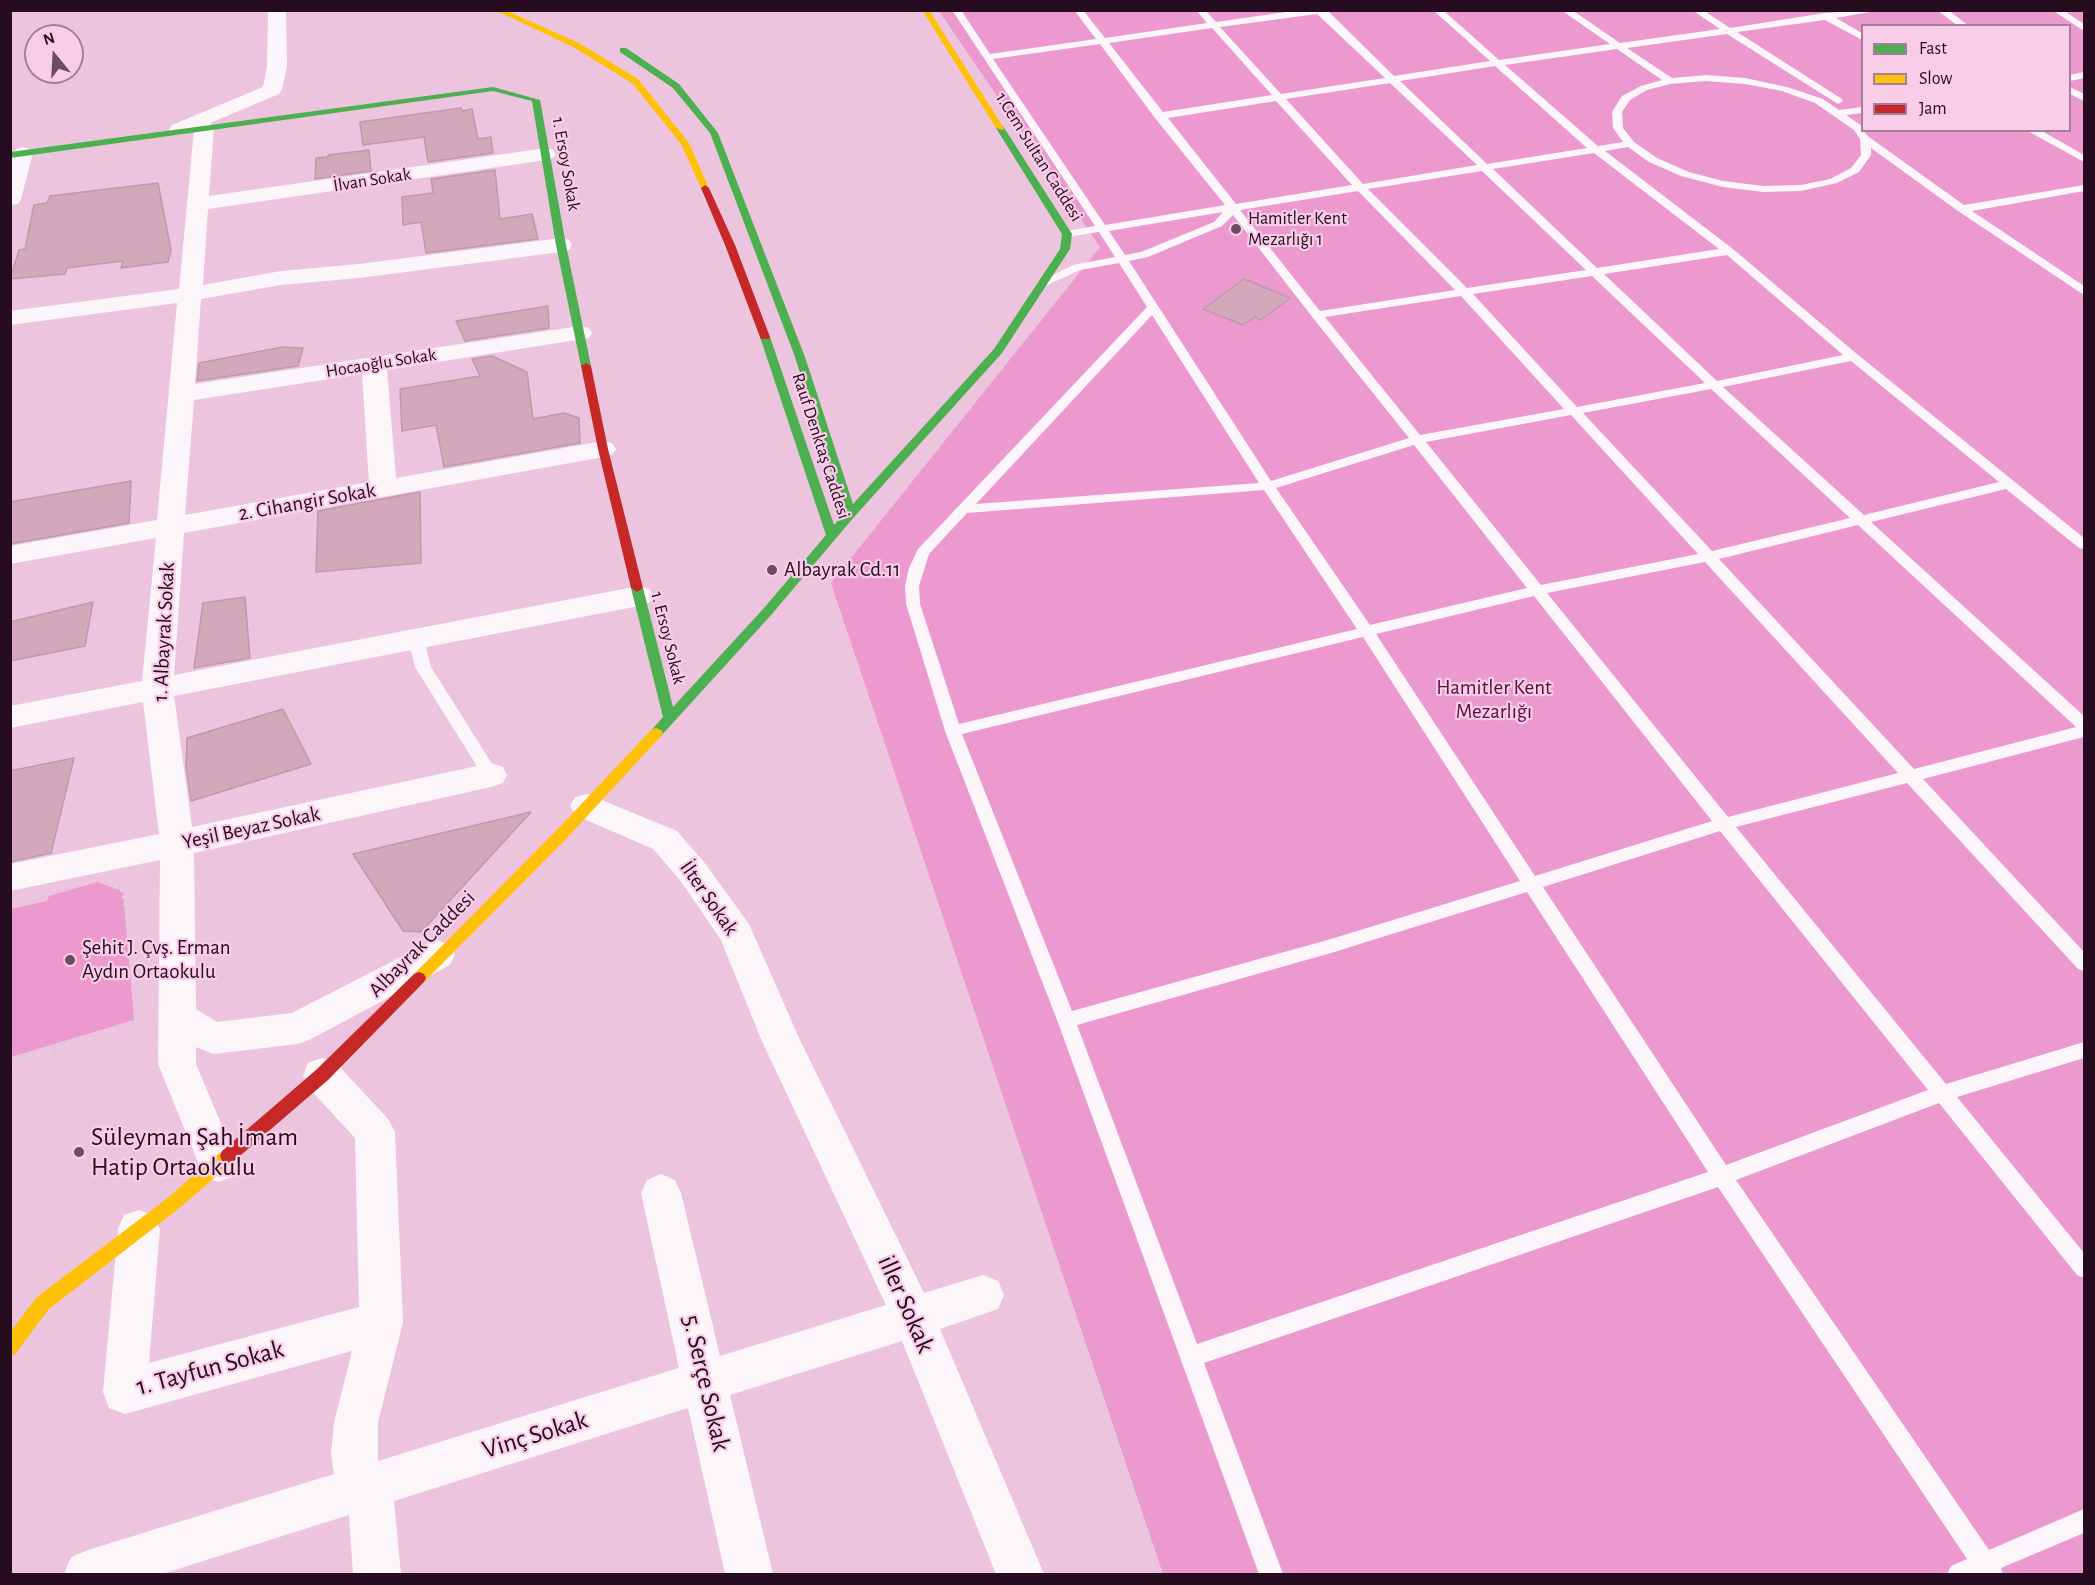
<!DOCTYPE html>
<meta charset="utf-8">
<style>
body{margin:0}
#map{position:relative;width:2095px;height:1585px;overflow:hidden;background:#edc4dd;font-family:"Alegreya Sans",sans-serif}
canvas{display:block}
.frame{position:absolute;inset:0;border:12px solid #260c1e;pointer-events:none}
.legend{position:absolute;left:1861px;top:24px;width:210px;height:108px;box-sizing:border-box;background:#f9cce7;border:2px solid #a57f97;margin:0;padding:8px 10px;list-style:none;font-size:18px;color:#260c1e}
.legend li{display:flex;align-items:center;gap:12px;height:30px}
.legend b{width:30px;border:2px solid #a57f97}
.north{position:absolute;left:24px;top:24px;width:60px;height:60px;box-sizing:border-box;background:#f9cce7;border:2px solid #a57f97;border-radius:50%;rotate:342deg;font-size:16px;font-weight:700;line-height:24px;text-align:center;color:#260c1e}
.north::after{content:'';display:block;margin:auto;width:21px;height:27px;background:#6c4c61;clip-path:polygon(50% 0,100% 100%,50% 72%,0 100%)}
</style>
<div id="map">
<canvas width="2095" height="1585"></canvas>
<div class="frame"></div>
<ul class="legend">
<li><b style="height:8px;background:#4caf50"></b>Fast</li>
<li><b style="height:8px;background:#ffc107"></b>Slow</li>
<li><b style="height:8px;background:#c62828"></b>Jam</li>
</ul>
<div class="north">N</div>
</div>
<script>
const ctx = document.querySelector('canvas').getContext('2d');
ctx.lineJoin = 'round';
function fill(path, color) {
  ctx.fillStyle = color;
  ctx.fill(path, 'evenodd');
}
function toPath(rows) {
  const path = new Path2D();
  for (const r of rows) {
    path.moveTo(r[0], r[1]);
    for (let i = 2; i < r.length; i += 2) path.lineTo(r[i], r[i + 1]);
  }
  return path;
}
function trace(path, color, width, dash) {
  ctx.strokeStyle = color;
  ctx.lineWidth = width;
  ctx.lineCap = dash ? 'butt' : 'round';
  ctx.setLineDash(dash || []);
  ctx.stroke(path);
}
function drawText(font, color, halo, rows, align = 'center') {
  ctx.font = font + ' "Alegreya Sans",sans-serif';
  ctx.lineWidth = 4.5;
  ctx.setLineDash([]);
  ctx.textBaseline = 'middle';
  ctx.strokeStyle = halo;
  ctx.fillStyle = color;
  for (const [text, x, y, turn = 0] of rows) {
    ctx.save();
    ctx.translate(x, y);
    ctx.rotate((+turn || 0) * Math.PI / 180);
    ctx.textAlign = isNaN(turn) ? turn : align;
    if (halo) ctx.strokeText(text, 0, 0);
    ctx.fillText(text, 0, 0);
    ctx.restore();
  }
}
fill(toPath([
 [939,11,2084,11,2084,1574,1163,1574,831,583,1100,247],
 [1862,26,2070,26,2070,130,1862,130],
 [97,882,123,891,134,1020,11,1057,11,909,47,901,49,896]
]), '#eb99ce');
const building = toPath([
 [461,108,463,111,472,109,478,139,491,137,493,153,428,162,424,137,363,145,360,122,461,108],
 [369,150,371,171,315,179,316,158,328,157,328,155,369,150],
 [495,170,500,219,532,214,538,239,426,253,421,222,403,225,402,197,433,193,431,179,495,170],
 [158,183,171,250,168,262,121,268,123,261,67,268,65,274,10,279,19,250,25,249,34,205,47,203,50,196,158,183],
 [1244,279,1290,298,1261,320,1255,317,1243,325,1203,309,1244,279],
 [548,306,549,328,465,341,456,321,548,306],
 [283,347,303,348,298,366,197,381,199,363,283,347],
 [492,356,527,372,533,419,564,413,579,418,580,443,444,467,436,425,402,431,400,389,480,376,472,359,492,356],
 [131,481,129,523,10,544,10,502,131,481],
 [420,492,421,563,316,572,318,511,420,492],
 [245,597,250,658,194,668,203,603,245,597],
 [93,602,85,646,10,661,10,622,93,602],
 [283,709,311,764,191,801,186,767,187,738,283,709],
 [74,758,51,853,10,862,10,771,74,758],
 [531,812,421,932,403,931,353,854,531,812]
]);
fill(building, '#d4a8bb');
trace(building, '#bc9baa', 1.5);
trace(toPath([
 [223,229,258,260]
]), '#dfd2da', 2, [1.5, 3]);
trace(toPath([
 [305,299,360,343]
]), '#dfd2da', 3, [2, 4]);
trace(toPath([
 [114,886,123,891,141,994]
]), '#dfd2da', 4, [3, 4.5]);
trace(toPath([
 [10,1064,69,1046],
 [143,1179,159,1146,158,1111]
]), '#dfd2da', 4.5, [4, 6]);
fill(toPath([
 [952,10,961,10,990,54,1096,39,1074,10,1083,10,1105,38,1207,23,1196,10,1205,10,1216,22,1300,10,1327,10,1394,76,1490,61,1433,10,1443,10,1499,60,1610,44,1561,10,1572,10,1620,43,1720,29,1692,10,1703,10,1730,28,1825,13,1881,10,1836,18,1862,33,1862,40,1825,20,1737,32,1842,99,1843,101,1838,104,1727,34,1627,48,1672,78,1706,75,1745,78,1787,87,1823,99,1839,110,1862,107,1862,113,1846,115,1862,126,1862,130,1869,137,1964,205,2084,185,2084,191,1972,211,2084,286,2084,295,1958,211,1871,148,1871,155,1859,172,1837,183,1801,191,1763,192,1723,187,1681,176,1649,162,1628,147,1605,151,1733,249,1857,354,2084,538,2084,549,2079,548,2006,489,1871,522,2084,716,2084,737,1923,779,2084,952,2084,971,2078,969,1907,783,1736,827,1946,1084,2084,1042,2084,1058,1957,1097,2084,1253,2084,1278,2077,1275,1939,1103,1736,1180,1989,1550,2084,1509,2084,1533,2001,1568,2003,1574,1947,1574,1951,1566,1967,1559,1718,1187,1204,1363,1283,1574,1259,1574,1057,1020,945,731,906,604,905,586,909,568,918,549,1147,307,1119,263,1080,270,1043,287,1037,283,1073,265,1115,257,1099,232,1067,237,1061,234,1067,231,1095,226,952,10],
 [1317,14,1385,78,1281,94,1220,27,1317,14],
 [1212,28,1272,95,1163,112,1109,43,1212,28],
 [1100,44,1155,118,1225,205,1105,225,993,59,1100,44],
 [1617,49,1662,80,1641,86,1622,96,1612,112,1613,128,1623,142,1598,146,1505,65,1617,49],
 [1495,66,1587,148,1487,164,1400,81,1495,66],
 [1706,81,1745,84,1782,91,1815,103,1854,130,1860,139,1861,155,1851,168,1830,179,1801,185,1763,186,1723,181,1689,172,1657,158,1634,142,1623,128,1622,112,1630,100,1647,90,1670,84,1706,81],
 [1390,83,1477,165,1363,184,1286,99,1390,83],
 [1276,101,1352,185,1236,204,1168,118,1276,101],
 [1594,153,1719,249,1597,268,1493,169,1594,153],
 [1482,171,1586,270,1467,288,1368,189,1482,171],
 [1358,191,1455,290,1320,311,1240,210,1358,191],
 [1223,212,1214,222,1141,252,1125,255,1109,231,1223,212],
 [1233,215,1313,318,1409,438,1271,481,1129,261,1148,257,1222,226,1233,215],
 [1727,255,1843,355,1717,381,1604,274,1727,255],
 [1592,276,1705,383,1577,407,1473,294,1592,276],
 [1461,296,1564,409,1420,435,1325,317,1461,296],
 [1152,315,1259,483,976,504,1152,315],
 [1851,361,1999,482,1864,515,1723,387,1851,361],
 [1711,389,1850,518,1712,551,1583,413,1711,389],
 [1571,415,1698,554,1541,585,1426,442,1571,415],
 [1414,445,1527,588,1370,625,1276,488,1414,445],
 [1264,490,1357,629,959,724,920,604,919,586,929,554,967,513,1264,490],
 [1858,525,2076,727,1914,769,1719,559,1858,525],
 [1705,562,1898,773,1728,817,1547,593,1705,562],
 [1534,596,1712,821,1535,876,1376,634,1534,596],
 [1363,637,1520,881,1331,939,1072,1011,962,734,1363,637],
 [1720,831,1928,1090,1726,1165,1543,887,1720,831],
 [1527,892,1708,1172,1197,1344,1077,1025,1331,953,1527,892],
 [1937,10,1948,10,1969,26,1958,26,1937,10],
 [2052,10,2063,10,2084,24,2084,31,2052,10],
 [2084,72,2084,78,2070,81,2070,75,2084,72],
 [2070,87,2084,94,2084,101,2070,94,2070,87],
 [2026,130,2040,130,2084,155,2084,162,2026,130],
 [416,634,424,639,431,667,499,775,497,779,485,779,415,667,408,639,416,634]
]), '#fcf6fa');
fill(toPath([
 [268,10,286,10,287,66,282,90,279,94,210,123,214,128,209,196,546,148,553,150,556,154,553,158,546,160,208,209,203,285,281,271,359,264,561,238,569,240,572,245,569,250,561,252,359,278,281,285,201,299,195,384,580,326,589,328,592,333,589,338,387,370,396,478,603,441,612,443,616,449,612,455,603,457,184,533,174,675,639,586,649,589,654,596,649,603,639,606,174,696,192,827,491,763,503,767,507,775,503,783,491,787,194,853,196,1009,217,1022,292,1013,424,945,437,940,450,945,455,955,450,965,311,1039,298,1044,213,1054,196,1047,196,1064,238,1164,232,1177,218,1182,204,1177,158,1064,160,860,10,891,10,864,159,834,143,702,10,728,10,706,142,681,156,538,10,564,10,546,157,520,177,303,10,325,10,311,179,289,194,130,179,135,172,133,169,129,172,125,263,87,267,66,268,10],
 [362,374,369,482,185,515,194,400,362,374],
 [23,147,30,149,33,153,21,199,18,204,10,205,10,160,16,149,23,147],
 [587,794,677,831,704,862,749,924,799,1038,924,1293,983,1275,998,1281,1004,1295,998,1309,940,1329,1044,1574,996,1574,902,1341,730,1395,773,1574,725,1574,688,1408,394,1501,401,1574,353,1574,349,1515,162,1574,64,1574,71,1557,88,1550,334,1474,331,1454,334,1422,352,1351,125,1414,109,1408,103,1392,118,1229,124,1215,139,1210,154,1215,160,1229,149,1363,359,1307,355,1138,308,1087,303,1075,308,1063,322,1058,336,1063,389,1120,395,1132,403,1322,378,1422,378,1461,679,1368,641,1193,647,1180,661,1174,675,1180,681,1193,720,1356,886,1305,761,1039,721,940,680,880,653,849,575,815,570,806,575,797,587,794]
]), '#fcf6fa');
fill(toPath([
 [620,48,626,48,679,84,718,133,805,357,853,504,994,349,1060,249,1062,234,996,128,997,126,1003,126,1072,234,1070,249,1002,353,854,517,772,614,661,736,656,738,649,733,663,717,631,588,633,585,641,585,643,588,673,707,764,608,826,535,760,337,761,335,769,335,770,337,834,525,844,514,795,357,710,133,673,88,620,52,620,48],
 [493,87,540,100,566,245,591,366,590,368,586,369,581,366,556,245,532,101,493,91,10,158,10,152,493,87]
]), '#4caf50');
fill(toPath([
 [495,10,505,10,579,43,638,79,689,143,709,188,708,190,702,190,681,144,632,83,573,47,495,10],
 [922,10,929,10,1004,128,1003,130,996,128,922,10],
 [656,728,661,730,663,733,661,736,566,839,424,982,419,984,414,982,412,978,414,974,556,831,651,730,656,728],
 [228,1149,234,1151,236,1156,234,1161,177,1210,49,1309,16,1353,10,1356,10,1332,37,1297,165,1200,222,1151,228,1149]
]), '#ffc107');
fill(toPath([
 [705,185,709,188,735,245,770,337,769,339,761,339,760,337,725,245,701,188,705,185],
 [586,363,591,366,608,449,643,588,637,592,631,588,598,449,581,366,586,363],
 [419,972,424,974,426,978,424,982,328,1080,234,1161,228,1163,222,1161,220,1156,222,1151,316,1070,414,974,419,972]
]), '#c62828');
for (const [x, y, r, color] of [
 [1236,229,6,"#6c4c61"],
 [772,570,6,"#6c4c61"],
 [70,960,6,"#6c4c61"],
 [79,1152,6,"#6c4c61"]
]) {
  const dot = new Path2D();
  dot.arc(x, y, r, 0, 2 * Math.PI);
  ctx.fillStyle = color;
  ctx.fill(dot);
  trace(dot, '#f9cce7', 2);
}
drawText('18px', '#260c1e', '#f9cce7', [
 ["1.Cem Sultan Caddesi",1039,157,58],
 ["1. Ersoy Sokak",566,164,80],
 ["İlvan Sokak",372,180,-9],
 ["Hocaoğlu Sokak",381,363,-9],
 ["Rauf Denktaş Caddesi",821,446,72],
 ["1. Ersoy Sokak",668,638,76]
]);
drawText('18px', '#260c1e', '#f9cce7', [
 ["Hamitler Kent",1248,219],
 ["Mezarlığı 1",1248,240]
], 'left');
drawText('21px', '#260c1e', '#f9cce7', [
 ["2. Cihangir Sokak",307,502,-10],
 ["1. Albayrak Sokak",164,632,-87],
 ["Yeşil Beyaz Sokak",251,828,-12],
 ["İlter Sokak",709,898,55],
 ["Albayrak Caddesi",422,944,-45]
]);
drawText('21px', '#260c1e', '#f9cce7', [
 ["Albayrak Cd.11",784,570],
 ["Şehit J. Çvş. Erman",82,948],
 ["Aydın Ortaokulu",82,972]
], 'left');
drawText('21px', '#570d42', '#f9cce7', [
 ["Hamitler Kent",1494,688],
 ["Mezarlığı",1494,712]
]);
drawText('26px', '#260c1e', '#f9cce7', [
 ["Süleyman Şah İmam",91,1137],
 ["Hatip Ortaokulu",91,1167]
], 'left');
drawText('26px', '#260c1e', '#f9cce7', [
 ["iller Sokak",906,1304,66],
 ["1. Tayfun Sokak",210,1368,-15],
 ["5. Serçe Sokak",706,1383,77],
 ["Vinç Sokak",535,1435,-17]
]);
</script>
